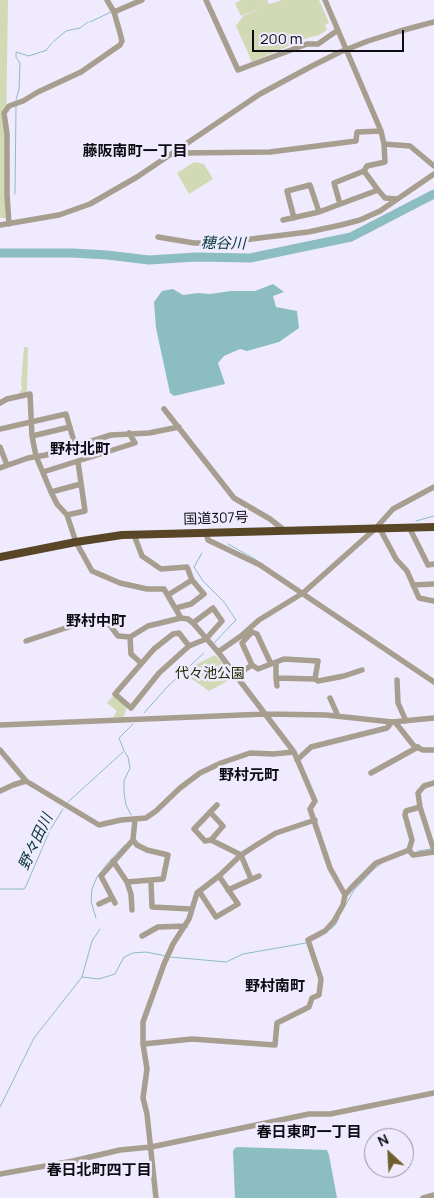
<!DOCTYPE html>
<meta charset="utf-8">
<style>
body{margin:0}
#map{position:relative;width:434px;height:1198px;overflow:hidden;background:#efeafe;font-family:Manrope,sans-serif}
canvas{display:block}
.north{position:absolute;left:364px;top:1128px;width:50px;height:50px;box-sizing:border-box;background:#efeafe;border:1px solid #9591a0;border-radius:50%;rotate:335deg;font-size:14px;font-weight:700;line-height:20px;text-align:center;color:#0e0c13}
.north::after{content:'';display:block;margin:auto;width:18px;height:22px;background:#6f5d2b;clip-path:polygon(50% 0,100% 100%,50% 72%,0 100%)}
.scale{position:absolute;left:252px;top:30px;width:152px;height:22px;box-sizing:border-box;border:2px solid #0e0c13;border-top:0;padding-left:6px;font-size:15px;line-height:18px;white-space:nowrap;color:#0e0c13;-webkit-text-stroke:4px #efeafe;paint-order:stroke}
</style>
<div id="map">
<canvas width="434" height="1198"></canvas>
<div class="north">N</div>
<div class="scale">200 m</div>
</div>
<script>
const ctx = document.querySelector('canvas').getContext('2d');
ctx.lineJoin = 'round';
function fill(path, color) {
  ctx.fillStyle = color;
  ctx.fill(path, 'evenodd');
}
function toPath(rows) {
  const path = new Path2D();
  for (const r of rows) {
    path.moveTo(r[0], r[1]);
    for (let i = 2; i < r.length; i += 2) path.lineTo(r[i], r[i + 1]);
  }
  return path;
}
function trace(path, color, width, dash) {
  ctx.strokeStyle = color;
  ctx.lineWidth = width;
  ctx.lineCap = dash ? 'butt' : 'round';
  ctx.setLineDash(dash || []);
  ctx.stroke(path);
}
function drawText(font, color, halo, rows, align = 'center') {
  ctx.font = font + ' Manrope,"Noto Sans JP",sans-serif';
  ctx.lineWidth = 5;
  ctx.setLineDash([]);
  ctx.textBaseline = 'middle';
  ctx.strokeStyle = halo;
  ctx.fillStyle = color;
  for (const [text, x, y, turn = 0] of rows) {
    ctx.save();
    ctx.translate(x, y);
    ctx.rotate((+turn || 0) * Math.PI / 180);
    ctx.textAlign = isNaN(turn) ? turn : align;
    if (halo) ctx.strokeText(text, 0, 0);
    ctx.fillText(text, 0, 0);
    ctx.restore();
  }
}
fill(toPath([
 [0,0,8,0,5,195,6,218,0,218],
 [241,0,267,0,269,4,282,0,319,0,329,23,325,25,327,30,319,35,307,38,252,62,236,26,243,16,263,7,241,16,235,3],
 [194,162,204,164,213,179,189,194,177,173],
 [24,347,28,347,27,393,19,394,22,388,21,384],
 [215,655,235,677,209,691,185,674,197,664],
 [114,695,127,707,123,718,113,717,117,711,107,703]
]), '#d1dab4');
fill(toPath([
 [273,284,284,292,273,296,276,307,297,311,299,328,279,342,247,351,240,349,224,356,218,363,225,384,174,396,170,393,156,328,154,302,162,291,173,289,183,295,198,293,210,294,231,291,255,291],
 [238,1147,327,1150,329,1155,337,1198,235,1198,233,1151,235,1148]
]), '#8bbdc2');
trace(toPath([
 [90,22,111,12],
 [53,42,66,31,80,28,88,22],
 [47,49,52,43],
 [16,100,19,89,20,63,16,57,16,52,29,56,47,50],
 [15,194,16,106],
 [416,521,434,516],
 [228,544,258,561],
 [202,553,194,567,203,581,224,602,236,620,214,643],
 [144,713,168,686,204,653],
 [68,802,123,752],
 [131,815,126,805,124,792,124,781,130,768,128,757,124,751,119,738,133,724],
 [418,851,431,849],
 [0,889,24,889,26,886,50,830,63,809],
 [345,906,354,890,374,869,381,864],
 [96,918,91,901,92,889,97,877,107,864,125,845],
 [331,929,335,925,339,918],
 [170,957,226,962,243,954,306,943],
 [82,977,99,979,115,974,124,957,133,953,146,952,166,956],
 [0,1107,34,1038,82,977,92,941,100,929]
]), '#8bbdc2', 1);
trace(toPath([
 [0,253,73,253,107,255,149,260,196,257,250,258,351,237,434,194]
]), '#8bbdc2', 9);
trace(toPath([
 [206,0,238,70,307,44,318,44,338,30],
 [325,0,381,131,384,144,410,146,434,166],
 [114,12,142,0],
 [177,150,183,153,270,152,356,141,357,132,381,131],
 [364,171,367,166,385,162,384,144],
 [340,204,334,183,364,171,378,190],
 [294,218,287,191,310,185,319,212],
 [283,220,319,212,378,190,385,198,397,199],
 [9,224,7,195,7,134,4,113,9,106,23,101,38,92,81,72,120,45,122,41,120,33,114,12,107,0],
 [0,225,59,215,90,204,137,177,260,94,312,66,340,52,368,41,400,31,434,22],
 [158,237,194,243,219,243,308,232,341,225,360,220,380,211,434,174],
 [0,403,7,399,30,394,32,436,36,456,51,492,57,504,67,515,76,542,92,571,120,583,147,589,164,589,181,618,188,619,193,623,218,652,294,752,315,801,310,809,330,868,345,895],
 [164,409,234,498,270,519,284,530],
 [0,429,66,414,75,445],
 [32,436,70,427],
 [0,447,7,465],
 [0,468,28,458,46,455,111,435,149,433,179,427],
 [43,472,135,443,129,433],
 [51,492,81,484],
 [67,515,85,511,78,462],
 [409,527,428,565,434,564],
 [380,529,396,559,407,571,419,598,434,601],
 [206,532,208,540,260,565,434,682],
 [134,535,142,556,161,569,187,567,192,580,168,595],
 [413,585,434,584],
 [176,608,191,604,204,594,192,580],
 [130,637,131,654,141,663],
 [26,641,84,622,109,624,118,636,130,637,148,626,181,618],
 [189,646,179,633,173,634,154,649,115,694,131,708,159,673,189,646,206,639,222,621,213,608,193,623],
 [218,652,241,636,259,620,303,593,375,529,393,509,434,487],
 [276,663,276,678],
 [252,665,242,643,252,632,257,634,271,664],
 [235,676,252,665,258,669,284,659,318,661,315,679,276,678,277,686],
 [315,679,318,681,344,676,362,670],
 [397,680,398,703,406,721],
 [330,698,338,716],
 [395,722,414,746,423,750,434,750],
 [0,725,266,714,326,715,392,722,434,718],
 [0,750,26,781,99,825,121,820,146,818,156,811,180,788,200,773,221,763,250,753,273,754,294,752],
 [297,760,311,747,387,728,392,722],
 [371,773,418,747],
 [434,783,424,786,418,793,420,807,434,851],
 [0,791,13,785,26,781],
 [217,805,194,829,205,841,211,840,241,855,251,879],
 [210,812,223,826,211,840],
 [409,850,412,840,405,815,406,811,420,807],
 [113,861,127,882,131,894,132,910],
 [151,881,152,907,191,909],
 [127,882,163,879,168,855,147,850,137,845,133,840,135,819],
 [228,890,259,876],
 [199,891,216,917,238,904,219,876],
 [115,903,101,876,133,840],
 [99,904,112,898],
 [142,936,158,927,185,926],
 [143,1044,192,1039,275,1045,277,1023,309,1007,312,998,319,995,321,979,308,940,325,931,334,921,343,905,345,895,352,887,376,863,409,850,413,855,434,852],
 [0,1174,73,1161,120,1150,151,1147,309,1114,330,1114,434,1093],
 [156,1198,147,1114,143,1098,147,1069,143,1044,143,1022,164,964,173,944,189,919,197,893,219,876,241,855,258,844,276,833,315,820],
 [423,1198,434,1195]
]), '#a79e8f', 5.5);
trace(toPath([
 [0,557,76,542,122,535,434,527]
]), '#584627', 8);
drawText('14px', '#0e0c13', '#efeafe', [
 ["国道307号",216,519,-2]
]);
drawText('14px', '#262d00', '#efeafe', [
 ["代々池公園",210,674]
]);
drawText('bold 15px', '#0e0c13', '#efeafe', [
 ["藤阪南町一丁目",135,152],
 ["野村北町",80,450],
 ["野村中町",96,622],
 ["野村元町",249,776],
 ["野村南町",275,987],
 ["春日東町一丁目",309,1133],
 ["春日北町四丁目",99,1171]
]);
drawText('italic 15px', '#04363a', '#efeafe', [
 ["穂谷川",223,244,1],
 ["野々田川",36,842,-65]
]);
</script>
